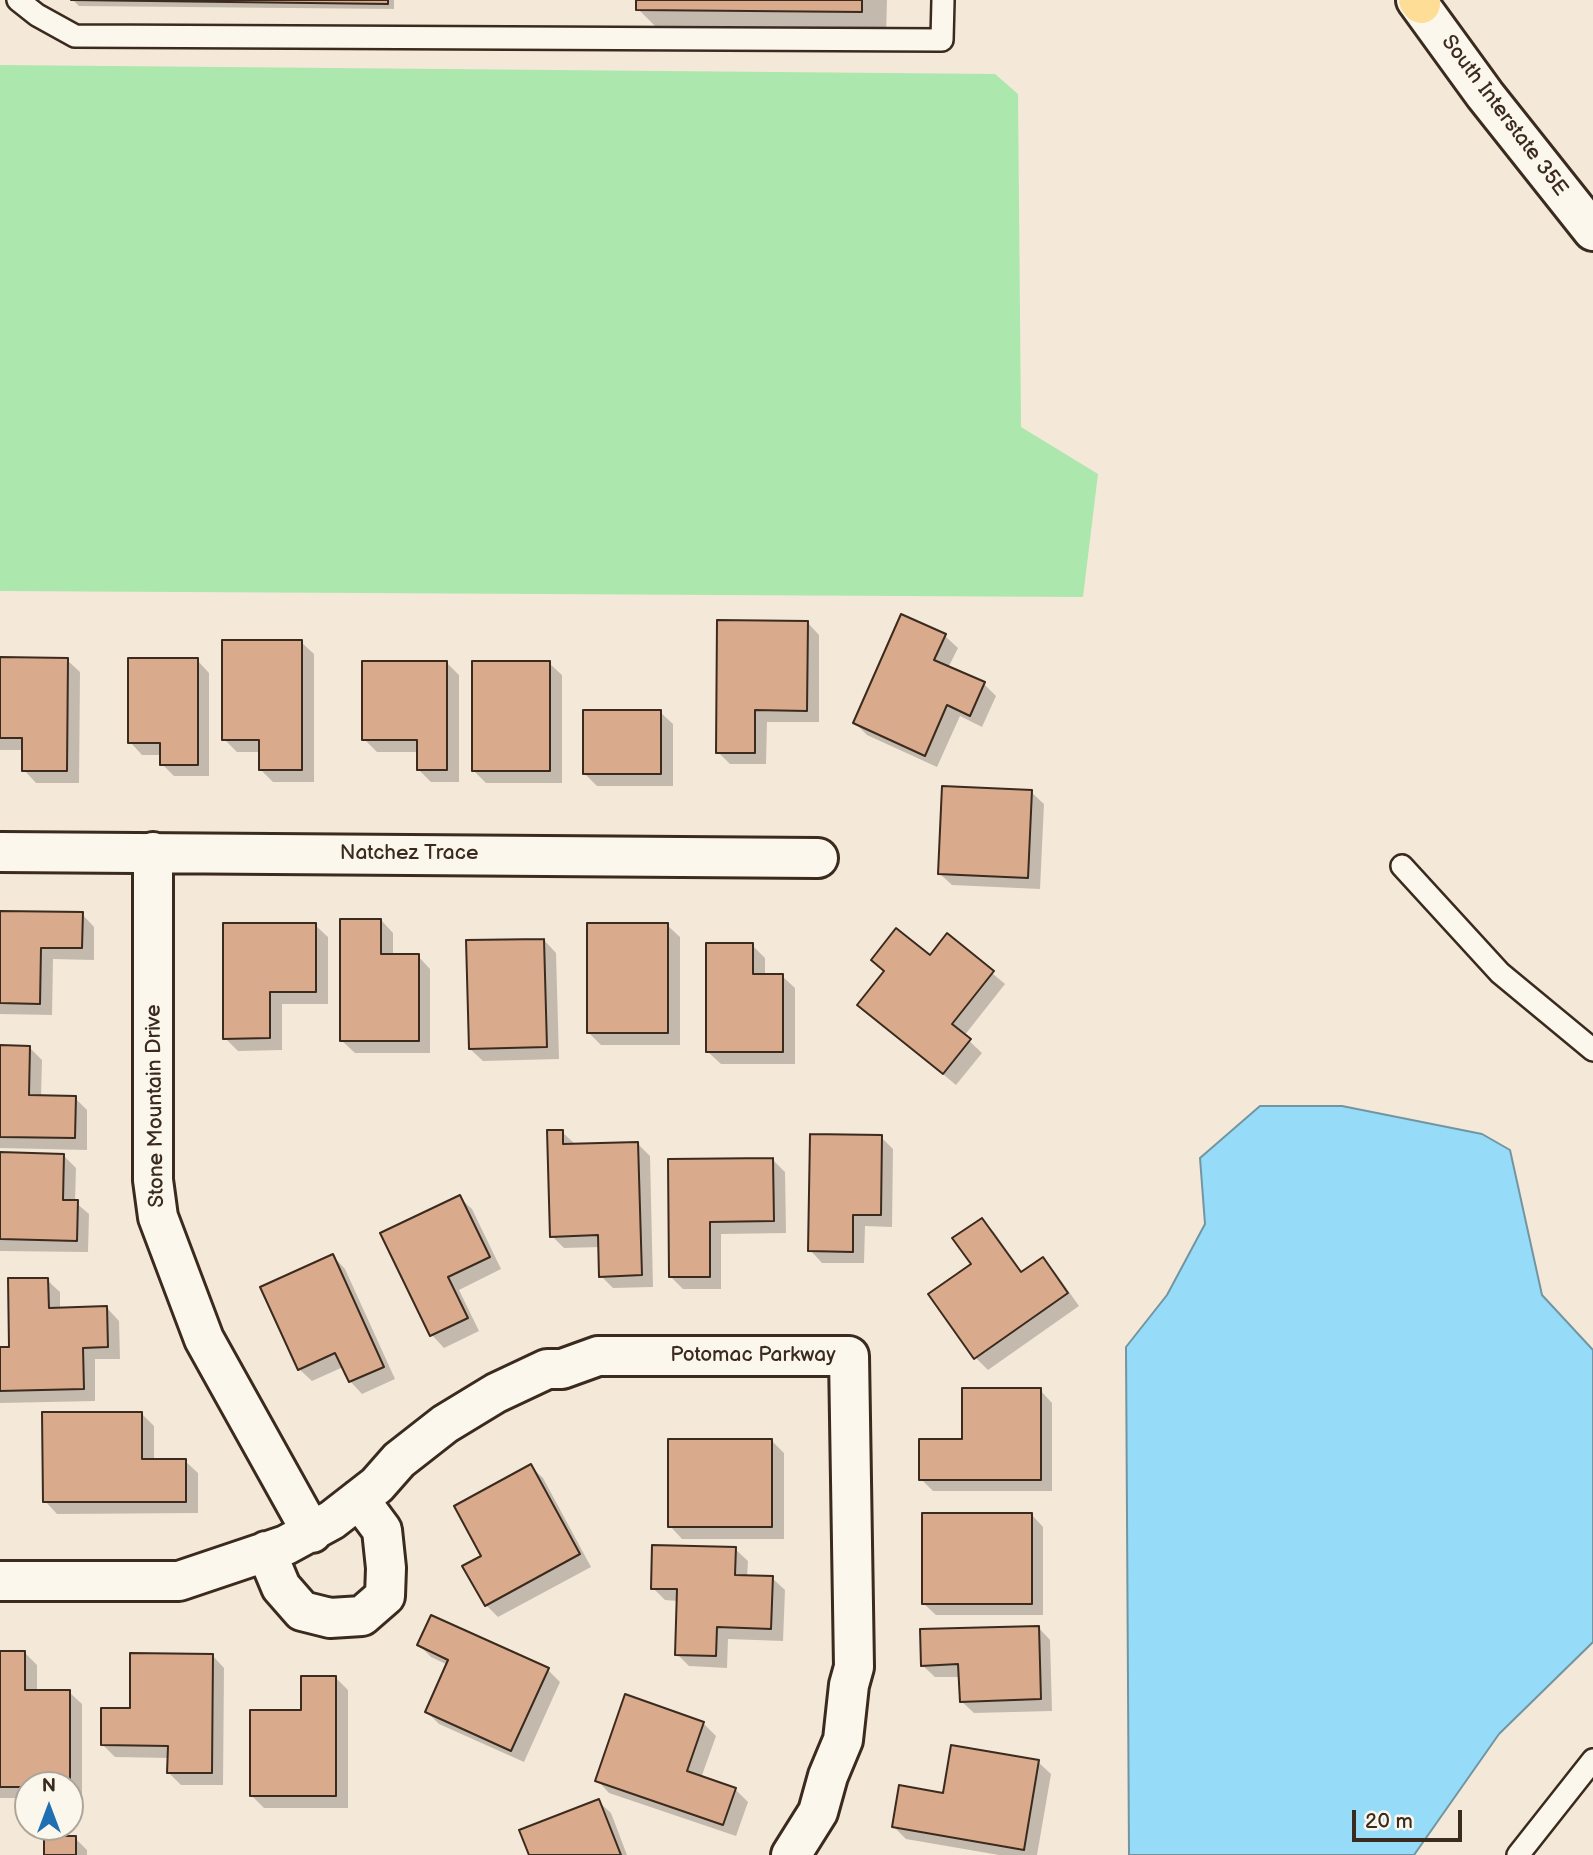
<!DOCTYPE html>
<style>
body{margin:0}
#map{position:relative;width:1593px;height:1855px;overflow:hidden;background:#f4e8d9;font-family:"Balsamiq Sans",sans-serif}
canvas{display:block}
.north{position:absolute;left:14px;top:1771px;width:70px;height:70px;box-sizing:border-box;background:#fbf7ec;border:2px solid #aea59a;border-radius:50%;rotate:0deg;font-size:19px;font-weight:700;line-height:28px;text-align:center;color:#3b2a1e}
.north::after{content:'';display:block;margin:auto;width:24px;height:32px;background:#1f6fb2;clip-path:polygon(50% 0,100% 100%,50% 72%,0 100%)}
.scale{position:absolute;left:1352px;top:1810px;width:110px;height:32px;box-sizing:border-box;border:4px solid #3b2a1e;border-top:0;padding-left:9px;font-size:21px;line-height:24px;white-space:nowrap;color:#3b2a1e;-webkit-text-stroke:5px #fbf7ec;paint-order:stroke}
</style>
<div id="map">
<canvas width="1593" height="1855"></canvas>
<div class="north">N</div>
<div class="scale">20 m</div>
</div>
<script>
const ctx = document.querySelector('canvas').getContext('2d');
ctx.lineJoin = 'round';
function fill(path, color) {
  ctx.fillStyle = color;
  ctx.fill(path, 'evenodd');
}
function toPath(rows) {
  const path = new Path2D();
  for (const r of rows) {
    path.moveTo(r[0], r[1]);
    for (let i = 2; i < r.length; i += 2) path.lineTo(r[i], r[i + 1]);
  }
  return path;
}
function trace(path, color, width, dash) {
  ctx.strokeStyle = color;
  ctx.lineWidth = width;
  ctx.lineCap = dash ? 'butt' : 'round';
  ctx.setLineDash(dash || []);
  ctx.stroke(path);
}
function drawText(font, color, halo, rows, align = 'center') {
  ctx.font = font + ' "Balsamiq Sans",sans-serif';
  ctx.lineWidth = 5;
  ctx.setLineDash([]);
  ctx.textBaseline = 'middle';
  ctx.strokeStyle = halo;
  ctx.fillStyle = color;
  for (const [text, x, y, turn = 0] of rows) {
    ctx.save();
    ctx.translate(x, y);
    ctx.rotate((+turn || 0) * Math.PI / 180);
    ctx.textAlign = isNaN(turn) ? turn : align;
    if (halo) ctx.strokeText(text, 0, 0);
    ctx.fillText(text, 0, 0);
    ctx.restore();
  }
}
fill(toPath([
 [0,65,995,74,1018,94,1021,427,1098,474,1083,597,0,591]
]), '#ace7ad');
const water = toPath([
 [1260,1106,1342,1106,1482,1134,1510,1150,1542,1295,1593,1350,1593,1642,1499,1734,1414,1855,1129,1855,1126,1347,1167,1295,1205,1224,1200,1158,1260,1106]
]);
fill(water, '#96dcf8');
trace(water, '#7295a1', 2);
fill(toPath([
 [73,0,394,0,394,9,79,6],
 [638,0,887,0,886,35,663,34,638,9],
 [807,622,819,635,819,722,767,722,766,764,730,764,718,752],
 [945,636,958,648,948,668,984,684,996,696,982,727,960,716,937,767,867,735,855,723],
 [301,642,314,654,314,782,273,782,261,770,261,752,237,752,224,739],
 [0,659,67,660,80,672,79,783,36,783,24,770,24,750,0,750],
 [197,660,209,673,209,776,174,776,162,764,162,755,142,755,130,742],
 [447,663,459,675,459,782,431,782,419,770,419,752,377,752,364,739],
 [549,663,562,675,562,783,486,783,474,771],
 [660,712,673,724,673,786,597,786,584,773],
 [1031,792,1044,804,1040,889,952,885,939,873],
 [0,912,82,914,94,927,94,960,53,959,52,1015,0,1014],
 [381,920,393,933,393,956,418,956,430,969,430,1053,355,1053,342,1041],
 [315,925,328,937,328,1004,282,1004,282,1050,238,1051,225,1038],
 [667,925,680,937,680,1045,601,1045,589,1033],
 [948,936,1005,984,964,1036,982,1053,956,1085,859,1005,930,957],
 [544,940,556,953,559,1059,483,1061,470,1049],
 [752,945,765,958,765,976,782,976,795,988,795,1064,721,1064,708,1052],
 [0,1047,29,1047,42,1060,41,1097,75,1098,87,1110,87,1150,0,1148],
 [562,1132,575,1144,638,1144,650,1156,653,1287,613,1288,601,1276,600,1247,564,1248,552,1236],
 [881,1137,893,1149,892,1227,865,1226,864,1263,822,1263,810,1250],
 [0,1154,64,1156,76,1168,75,1202,89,1214,88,1252,0,1251],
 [670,1160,773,1160,785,1172,786,1233,721,1234,721,1289,683,1289,671,1277],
 [459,1197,472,1209,501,1269,459,1290,479,1331,444,1348,432,1335,382,1234],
 [982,1220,994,1232,1023,1273,1043,1259,1055,1272,1079,1306,988,1370,976,1358,930,1294,973,1264],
 [333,1256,345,1269,395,1379,362,1394,350,1381,343,1367,312,1381,299,1369],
 [47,1280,60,1292,60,1309,107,1308,119,1321,120,1359,95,1359,95,1401,0,1403,0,1349,11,1348],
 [1040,1390,1052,1403,1052,1491,933,1491,921,1479],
 [141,1413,154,1426,154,1461,185,1461,198,1473,198,1513,57,1514,45,1501],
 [772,1441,784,1453,784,1539,682,1539,670,1526],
 [530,1466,543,1478,591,1567,498,1617,486,1605],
 [1031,1514,1043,1527,1043,1615,936,1615,923,1603],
 [735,1549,748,1561,747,1577,772,1578,785,1590,783,1641,728,1639,727,1668,689,1666,677,1654,678,1601,665,1600,653,1588],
 [1038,1627,1050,1640,1052,1711,974,1713,961,1701,961,1677,935,1677,922,1665],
 [419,1645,548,1670,560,1682,524,1762,439,1724,427,1712,448,1665,431,1657],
 [0,1652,24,1652,37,1665,37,1692,69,1692,82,1704,82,1798,70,1798,70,1785,28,1785,28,1798,0,1798],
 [212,1655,224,1668,223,1785,181,1785,169,1773,169,1758,115,1757,103,1745,132,1709],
 [336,1678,348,1690,348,1808,264,1808,252,1796,302,1712],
 [703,1723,716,1736,701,1778,735,1789,748,1802,736,1836,609,1793,597,1780],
 [1038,1762,1051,1774,1037,1855,999,1855,906,1839,894,1827,945,1795],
 [598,1801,611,1813,627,1855,531,1855],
 [75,1838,87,1850,87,1855,46,1855]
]), '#0003');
const building = toPath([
 [388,0,388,4,71,0,388,0],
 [636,0,862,0,862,12,636,10,636,0],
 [901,614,946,634,934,660,985,682,970,716,947,705,925,756,853,723,901,614],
 [717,620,808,621,807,711,755,710,755,753,716,753,717,620],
 [222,640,302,640,302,770,259,770,259,740,222,740,222,640],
 [0,657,68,658,67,771,22,771,22,738,0,738,0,657],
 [128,658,198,658,198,765,160,765,160,743,128,743,128,658],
 [362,661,447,661,447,770,417,770,417,740,362,740,362,661],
 [472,661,550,661,550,771,472,771,472,661],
 [583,710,661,710,661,774,583,774,583,710],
 [942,786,1032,790,1028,878,938,874,942,786],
 [0,911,83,912,82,948,41,948,40,1004,0,1003,0,911],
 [340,919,381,919,381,954,419,954,419,1041,340,1041,340,919],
 [223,923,316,923,316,992,270,992,270,1038,223,1039,223,923],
 [587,923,668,923,668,1033,587,1033,587,923],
 [896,928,930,955,947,933,994,971,952,1024,971,1039,943,1074,857,1005,884,971,871,960,896,928],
 [544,939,547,1047,469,1049,466,940,544,939],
 [706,943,753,943,753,974,783,974,783,1052,706,1052,706,943],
 [0,1045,30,1046,29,1095,76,1096,75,1138,0,1137,0,1045],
 [547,1130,563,1130,563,1144,638,1142,642,1275,599,1277,598,1235,550,1237,547,1130],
 [810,1134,882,1135,881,1215,853,1215,853,1252,808,1251,810,1134],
 [0,1152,64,1154,63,1200,78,1200,77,1241,0,1239,0,1152],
 [773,1158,774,1221,710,1222,710,1277,669,1277,668,1159,773,1158],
 [460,1195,490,1257,448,1277,468,1318,430,1336,380,1233,460,1195],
 [982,1218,1021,1272,1043,1257,1068,1293,974,1359,928,1294,971,1264,952,1238,982,1218],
 [333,1254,384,1367,349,1382,335,1353,298,1370,260,1287,333,1254],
 [8,1278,48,1278,49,1308,107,1306,108,1347,83,1348,84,1389,0,1391,0,1347,9,1347,8,1278],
 [962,1388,1041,1388,1041,1480,919,1480,919,1439,962,1439,962,1388],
 [42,1412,142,1412,142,1459,186,1459,186,1502,43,1502,42,1412],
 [668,1439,772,1439,772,1527,668,1527,668,1439],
 [531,1464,580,1554,485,1606,462,1566,481,1556,454,1506,531,1464],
 [922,1513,1032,1513,1032,1604,922,1604,922,1513],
 [652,1545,736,1547,735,1575,773,1576,771,1629,717,1627,716,1656,675,1655,677,1589,651,1589,652,1545],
 [431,1615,549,1668,511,1751,425,1712,448,1660,417,1645,431,1615],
 [1039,1626,1041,1699,960,1702,958,1664,921,1666,920,1629,1039,1626],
 [0,1651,25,1651,25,1690,70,1690,70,1787,0,1787,0,1651],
 [130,1653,213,1654,212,1773,167,1773,168,1746,101,1745,101,1708,130,1708,130,1653],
 [301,1676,336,1676,336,1796,250,1796,250,1710,301,1710,301,1676],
 [625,1694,704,1722,687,1771,736,1788,723,1825,595,1781,625,1694],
 [951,1745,1039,1760,1024,1850,892,1827,899,1785,943,1793,951,1745],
 [599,1799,621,1855,529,1855,519,1830,599,1799],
 [44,1836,76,1836,76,1855,44,1855,44,1836]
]);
fill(building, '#d9aa8b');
trace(building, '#3b2a1e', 2);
const service = toPath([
 [18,0,37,15,75,36,942,40,943,0],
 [1402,866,1500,973,1593,1050],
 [1518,1855,1593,1760]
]);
const minor = toPath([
 [0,852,818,858],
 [153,852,153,1180,158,1217,204,1339,312,1533],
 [266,1551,281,1587,302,1611,330,1618,362,1616,385,1596,386,1568,382,1530,359,1499],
 [0,1581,179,1581,286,1545,332,1520,377,1485,399,1460,445,1424,496,1393,547,1369,562,1369,598,1356,849,1356,854,1667,849,1685,843,1740,828,1776,818,1812,791,1855]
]);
const secondary = toPath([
 [1416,0,1485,95,1593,231]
]);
const motorway = toPath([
 [1418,0,1421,4]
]);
trace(service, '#3b2a1e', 26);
trace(minor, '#3b2a1e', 44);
trace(secondary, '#3b2a1e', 44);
trace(motorway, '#3b2a1e', 44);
trace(service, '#fbf7ec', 21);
trace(minor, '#fbf7ec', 38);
trace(secondary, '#fbf7ec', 38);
trace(motorway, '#fedd96', 38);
drawText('21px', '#3b2a1e', '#fbf7ec', [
 ["South Interstate 35E",1504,116,53],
 ["Natchez Trace",409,854],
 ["Stone Mountain Drive",156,1106,-91],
 ["Potomac Parkway",753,1356]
]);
</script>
